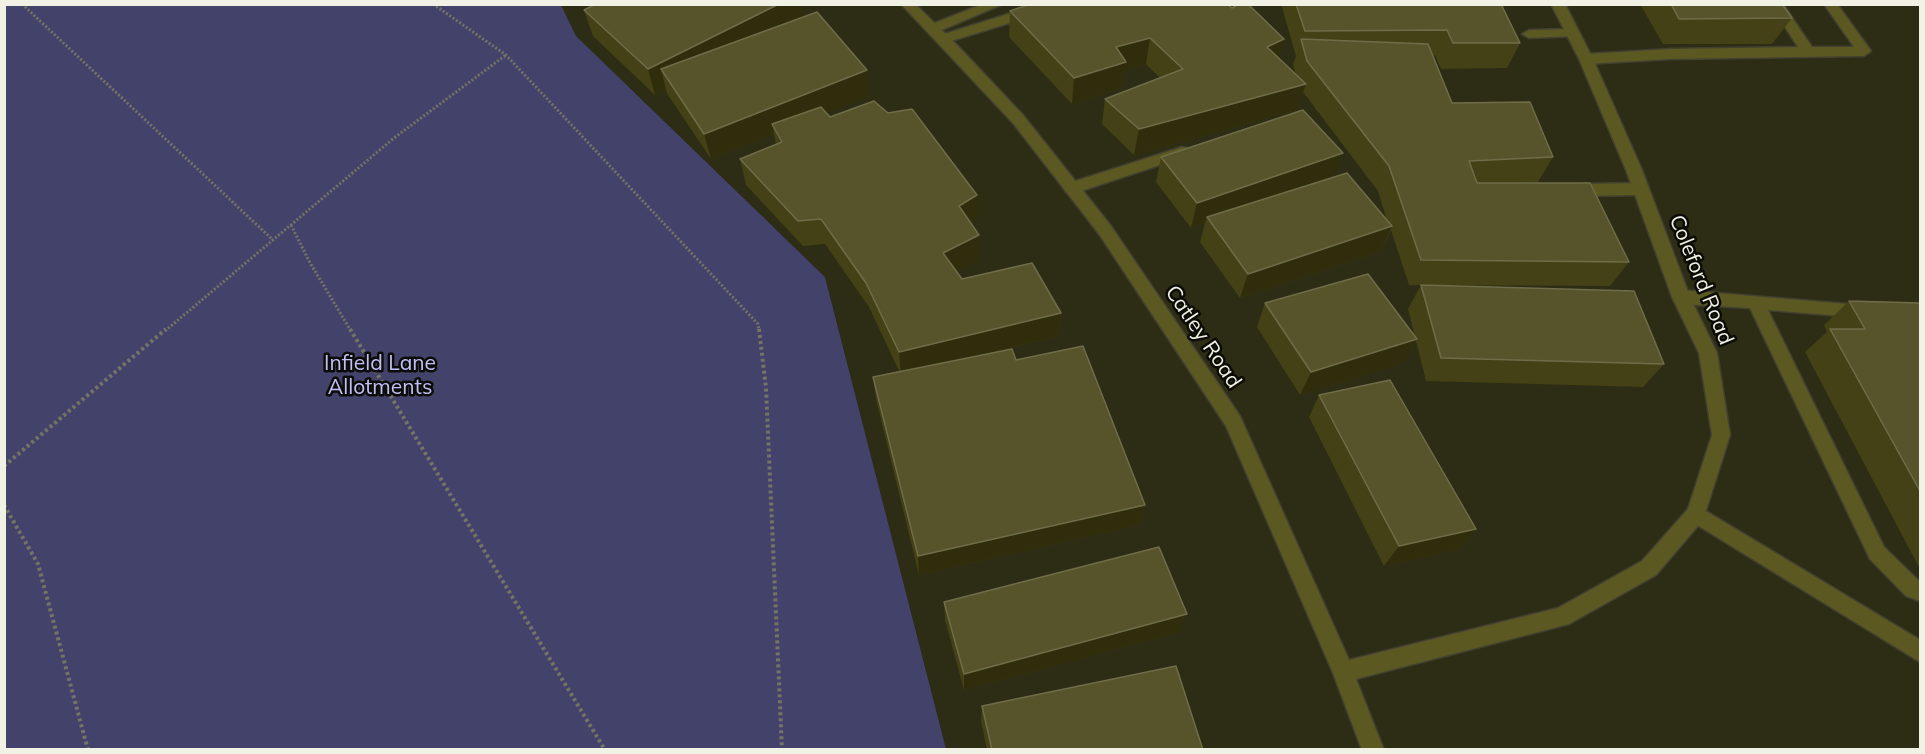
<!DOCTYPE html>
<style>
body{margin:0}
#map{position:relative;width:1925px;height:754px;overflow:hidden;background:#242313;font-family:Mulish,sans-serif}
canvas{display:block}
.frame{position:absolute;inset:0;border:6px solid #f1f1e6;pointer-events:none}
</style>
<div id="map">
<canvas width="1925" height="754"></canvas>
<div class="frame"></div>
</div>
<script>
const ctx = document.querySelector('canvas').getContext('2d');
ctx.lineJoin = 'round';
function fill(path, color) {
  ctx.fillStyle = color;
  ctx.fill(path, 'evenodd');
}
function toPath(rows) {
  const path = new Path2D();
  for (const r of rows) {
    path.moveTo(r[0], r[1]);
    for (let i = 2; i < r.length; i += 2) path.lineTo(r[i], r[i + 1]);
  }
  return path;
}
function trace(path, color, width, dash) {
  ctx.strokeStyle = color;
  ctx.lineWidth = width;
  ctx.lineCap = dash ? 'butt' : 'round';
  ctx.setLineDash(dash || []);
  ctx.stroke(path);
}
function drawText(font, color, halo, rows, align = 'center') {
  ctx.font = font + ' Mulish,sans-serif';
  ctx.lineWidth = 5;
  ctx.setLineDash([]);
  ctx.textBaseline = 'middle';
  ctx.strokeStyle = halo;
  ctx.fillStyle = color;
  for (const [text, x, y, turn = 0] of rows) {
    ctx.save();
    ctx.translate(x, y);
    ctx.rotate((+turn || 0) * Math.PI / 180);
    ctx.textAlign = isNaN(turn) ? turn : align;
    if (halo) ctx.strokeText(text, 0, 0);
    ctx.fillText(text, 0, 0);
    ctx.restore();
  }
}
fill(toPath([
 [561,5,1920,5,1920,749,946,749,825,277,576,36]
]), '#2d2c15');
fill(toPath([
 [4,5,561,5,576,36,825,277,946,749,5,749]
]), '#43426a');
const service = toPath([
 [983,4,1003,4,937,32,932,33,925,29,927,26,983,4],
 [1040,4,1062,4,1061,7,948,42,938,42,936,39,938,36,1040,4],
 [1770,4,1783,4,1812,47,1854,47,1824,4,1837,4,1871,51,1864,56,1671,59,1586,64,1579,59,1586,54,1671,49,1798,47,1770,4],
 [1572,29,1579,33,1577,36,1529,38,1522,34,1529,30,1572,29],
 [1182,147,1187,148,1190,152,1187,156,1072,194,1066,192,1064,188,1066,184,1182,147],
 [1641,183,1647,185,1649,189,1647,193,1641,195,1578,196,1572,194,1570,190,1572,186,1578,184,1641,183],
 [1681,290,1871,306,1874,311,1871,316,1865,318,1768,310,1884,547,1920,582,1920,601,1906,596,1870,559,1750,308,1681,304,1675,302,1672,297,1675,292,1681,290],
 [1696,505,1920,640,1920,662,1689,520,1686,514,1689,508,1696,505]
]);
const minor = toPath([
 [901,4,915,4,958,46,1023,115,1111,226,1240,416,1349,660,1558,608,1642,561,1688,509,1712,435,1699,353,1672,297,1626,170,1579,59,1551,4,1565,4,1593,59,1642,170,1690,297,1717,353,1730,435,1703,520,1656,575,1569,624,1356,679,1384,750,1362,750,1333,673,1226,426,1099,234,1013,123,901,4]
]);
trace(service, '#414031', 3);
trace(minor, '#414031', 3);
trace(toPath([
 [22,4,273,240],
 [433,4,506,55,758,324,759,331],
 [291,225,309,261,351,331],
 [165,331,394,138,506,55]
]), '#747466', 3, [2, 2]);
trace(toPath([
 [350,329,605,750],
 [759,329,766,388,782,750],
 [4,466,166,329],
 [4,505,38,564,88,750]
]), '#747466', 4, [3, 3]);
fill(service, '#5b5822');
fill(minor, '#5b5822');
fill(toPath([
 [1281,4,1501,4,1520,43,1507,68,1441,69,1435,55,1433,56,1452,103,1553,157,1538,182,1522,183,1629,262,1610,286,1409,285,1391,230,1381,251,1240,298,1200,242,1205,223,1191,228,1156,182,1161,157,1334,177,1387,220,1378,191,1303,92,1297,110,1134,155,1102,124,1105,99,1160,78,1146,64,1124,70,1122,88,1072,104,1009,37,1010,11,1228,5,1278,58,1296,75,1293,65,1296,56],
 [1640,4,1782,4,1792,18,1772,44,1663,44],
 [584,10,805,17,869,96,826,113,830,117,977,195,977,220,971,223,979,260,956,271,962,279,1061,313,1058,336,991,353,1016,360,1145,505,1139,525,919,575,876,399,873,377,899,371,869,307,825,244,803,246,746,185,740,159,776,145,774,134,711,159,668,95,666,90,655,95,593,36],
 [1421,285,1664,364,1643,387,1426,381,1416,341,1404,363,1300,395,1257,327,1265,303,1415,337,1408,309],
 [1849,301,1920,303,1920,569,1805,352,1827,332,1824,325],
 [1319,395,1476,529,1459,549,1384,566,1309,417],
 [944,602,1180,632,964,690,945,620],
 [982,706,1203,750,987,750,981,721]
]), '#444116');
fill(toPath([
 [779,4,803,4,805,19,661,69,666,90,655,95,648,69],
 [1150,38,1146,64,1124,70,1122,88,1072,104,1074,78,1116,47],
 [1284,39,1277,65,1267,47],
 [867,70,869,96,777,133,772,124,774,134,711,159,704,134],
 [1306,84,1297,110,1134,155,1139,129],
 [1343,153,1334,178,1207,217,1205,223,1191,228,1197,203],
 [977,195,977,220,959,231,959,206],
 [1392,226,1381,251,1240,298,1248,274],
 [979,235,979,260,944,277,943,253],
 [1061,313,1058,336,901,375,899,352],
 [1417,339,1404,363,1300,395,1311,372],
 [1145,505,1139,525,919,575,918,556],
 [1476,529,1459,549,1384,566,1399,546],
 [1187,614,1180,632,964,690,964,674]
]), '#2f2d0b');
const building = toPath([
 [596,4,779,4,648,69,584,10,596,4],
 [1030,4,1227,4,1232,8,1239,4,1248,4,1284,39,1267,47,1306,84,1139,129,1105,99,1183,69,1150,38,1116,47,1126,62,1074,78,1010,11,1030,4],
 [1296,4,1501,4,1520,43,1453,43,1447,30,1305,31,1296,4],
 [1671,4,1782,4,1792,18,1679,19,1671,4],
 [817,12,867,70,704,134,661,69,817,12],
 [1301,39,1428,44,1452,103,1530,102,1553,157,1469,161,1477,183,1590,183,1629,262,1421,260,1389,166,1307,61,1301,39],
 [874,101,888,113,912,109,977,195,959,206,979,235,943,253,962,279,1032,263,1061,313,899,352,866,283,821,219,798,221,740,159,782,142,772,124,821,107,830,117,874,101],
 [1303,110,1343,153,1197,203,1161,157,1303,110],
 [1347,173,1392,226,1248,274,1207,217,1347,173],
 [1368,274,1417,339,1311,372,1265,303,1368,274],
 [1421,285,1634,291,1664,364,1441,358,1421,285],
 [1849,301,1920,303,1920,491,1830,329,1865,329,1849,301],
 [1083,346,1145,505,918,556,873,377,1012,349,1016,360,1083,346],
 [1390,380,1476,529,1399,546,1319,395,1390,380],
 [1159,547,1187,614,964,674,944,602,1159,547],
 [1176,666,1203,750,992,750,982,706,1176,666]
]);
fill(building, '#57542c');
trace(building, '#6f6d49', 1.5);
drawText('21px', '#f1f1e6', '#0c0c06', [
 ["Coleford Road",1701,280,68],
 ["Catley Road",1203,337,56]
]);
drawText('21px', '#bfc0fa', '#0c0c06', [
 ["Infield Lane",380,364],
 ["Allotments",380,388]
]);
</script>
